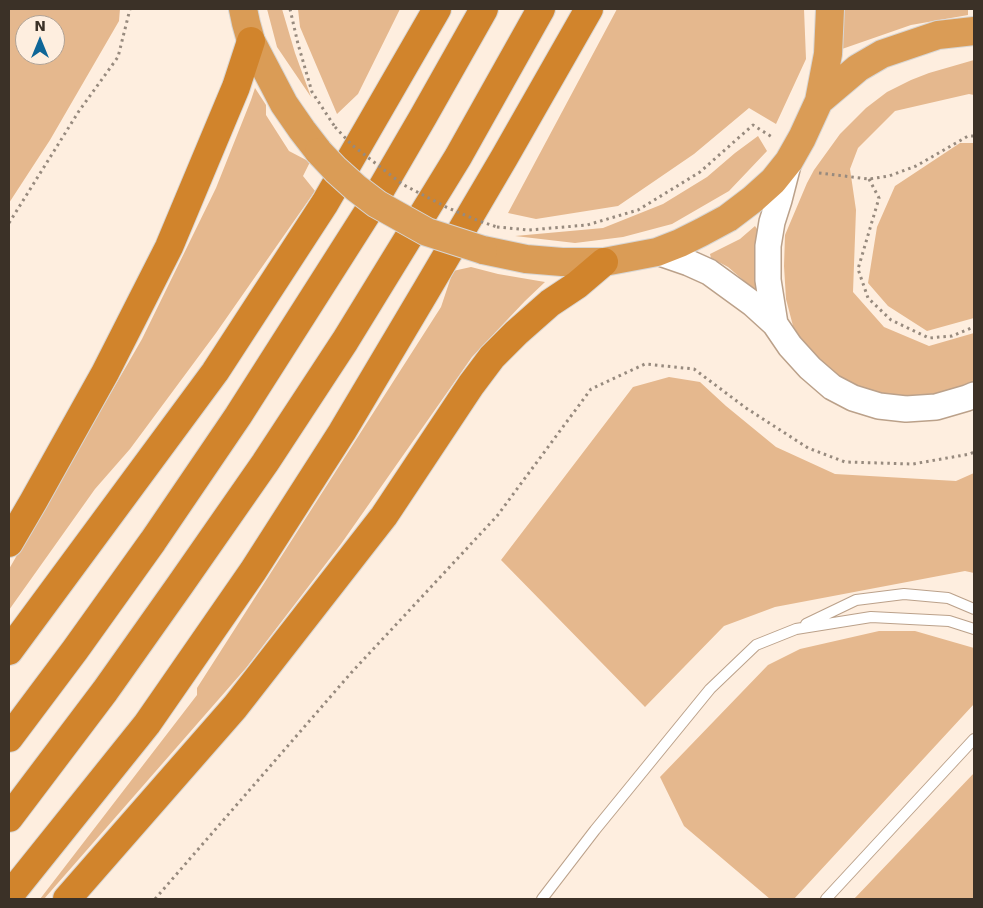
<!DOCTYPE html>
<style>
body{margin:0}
#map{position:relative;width:983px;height:908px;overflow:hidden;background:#feeedf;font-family:"DejaVu Sans",sans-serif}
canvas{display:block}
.frame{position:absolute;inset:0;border:10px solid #3b3127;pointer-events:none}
.north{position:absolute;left:15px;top:15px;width:50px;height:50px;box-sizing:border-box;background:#feeedf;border:1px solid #b0a295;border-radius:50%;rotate:0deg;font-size:14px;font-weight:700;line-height:20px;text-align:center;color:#3b3127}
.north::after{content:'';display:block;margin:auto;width:18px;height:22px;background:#0f6697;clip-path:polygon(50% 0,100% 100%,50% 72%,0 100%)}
</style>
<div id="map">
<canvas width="983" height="908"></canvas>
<div class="frame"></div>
<div class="north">N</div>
</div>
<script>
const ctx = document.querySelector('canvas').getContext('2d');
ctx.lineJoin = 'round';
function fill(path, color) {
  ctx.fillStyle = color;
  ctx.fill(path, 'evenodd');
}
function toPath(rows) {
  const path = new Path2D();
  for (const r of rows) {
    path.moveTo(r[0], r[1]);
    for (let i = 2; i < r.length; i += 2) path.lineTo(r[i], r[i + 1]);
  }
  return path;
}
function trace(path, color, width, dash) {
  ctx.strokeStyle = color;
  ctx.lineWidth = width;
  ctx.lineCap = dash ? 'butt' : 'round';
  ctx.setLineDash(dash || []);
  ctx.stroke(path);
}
fill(toPath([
 [9,9,120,9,119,21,50,140,9,203],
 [25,25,55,25,55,55,25,55],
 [267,9,282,9,295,53,311,97,277,47],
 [298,9,400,9,358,94,337,114,300,27],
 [617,9,804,9,806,59,776,124,749,108,694,154,618,206,536,219,508,213],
 [844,9,968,9,968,15,911,25,842,49],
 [974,60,974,95,969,94,895,111,858,148,850,169,856,210,853,292,884,327,929,346,974,333,974,383,934,397,906,399,876,395,852,387,829,372,806,347,793,326,786,299,784,266,785,235,807,183,814,170,840,134,866,108,887,92,911,80,929,73],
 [255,88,266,105,266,115,289,151,310,162,303,176,315,191,216,333,130,449,95,489,9,610,9,569,142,339,216,188,251,100],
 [758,136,767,151,729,191,672,224,623,237,575,243,515,236,603,228,663,204,707,177,735,153],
 [960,143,974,143,974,318,927,331,888,306,868,283,877,227,895,186],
 [755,226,759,232,755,252,756,270,762,300,750,286,728,267,711,258,710,254,740,239],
 [471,267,498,274,545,282,525,301,472,357,341,544,246,668,44,899,40,899,197,695,197,688,441,307,453,271],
 [669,377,700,382,726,406,776,447,835,474,956,481,974,473,974,573,965,571,775,607,724,626,645,707,501,560,633,387],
 [879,631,915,631,974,648,974,704,794,899,770,899,684,826,660,777,768,665,800,649],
 [974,773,974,899,854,899]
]), '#e5b88e');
const service = toPath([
 [806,624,856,600,904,594,948,598,974,609],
 [542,899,595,830,710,689,756,645,796,629,871,617,949,621,974,629],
 [826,899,974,739]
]);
const tertiary = toPath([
 [657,252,689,263,709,272,753,304,775,324,790,346,810,368,832,387,853,398,879,406,906,409,936,407,967,398,974,395],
 [775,324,768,280,768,246,772,222,779,200,789,161]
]);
const trunk = toPath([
 [243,9,246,23,251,41,272,81,284,104,302,130,319,152],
 [819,101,858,68,882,54,938,35,974,31],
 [483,250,526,259,562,262,604,262,657,252,680,243,702,232,728,218,753,199,773,181,789,161,802,138,819,101,828,54,830,9]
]);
const motorway = toPath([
 [9,543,33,502,105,373,169,247,236,87,251,41],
 [9,651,215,372,325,203,437,9],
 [9,738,75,650,153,541,238,416,366,215,423,117,484,9],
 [9,818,105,691,180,585,265,463,345,341,458,157,541,9],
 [9,896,147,724,253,571,342,432,427,289,504,158,589,9],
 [67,899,235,707,384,516,471,385,492,357,516,333,550,303,577,285,604,262]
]);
trace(service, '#bba18a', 12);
trace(tertiary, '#bba18a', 28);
trace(trunk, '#d8d6d4', 30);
trace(motorway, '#d8d6d4', 30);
trace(toPath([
 [290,9,298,44,312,92,335,127],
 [819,173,869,179,889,176,916,166,968,136,974,136],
 [869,179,879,198,858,269,868,298,891,320,929,338,952,336,974,327],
 [9,223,79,111,118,57,130,9],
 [497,227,529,230,587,225,638,210,700,172,753,125,772,137],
 [155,899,351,673,497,516,591,389,645,364,694,369,746,408,808,448,845,462,913,464,970,454,974,452]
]), '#978a7e', 3, [2.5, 4]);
trace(service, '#fff', 10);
trace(tertiary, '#fff', 25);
trace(trunk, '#da9c56', 28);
trace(motorway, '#d1842c', 28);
const trunkBridge = toPath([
 [319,152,336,170,356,188,377,204,427,232,483,250]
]);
trace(trunkBridge, '#d8d6d4', 30, []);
trace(toPath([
 [335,127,352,145,402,184,446,207,479,221,497,227]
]), '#978a7e', 3, [2.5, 4]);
trace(trunkBridge, '#da9c56', 28);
</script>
